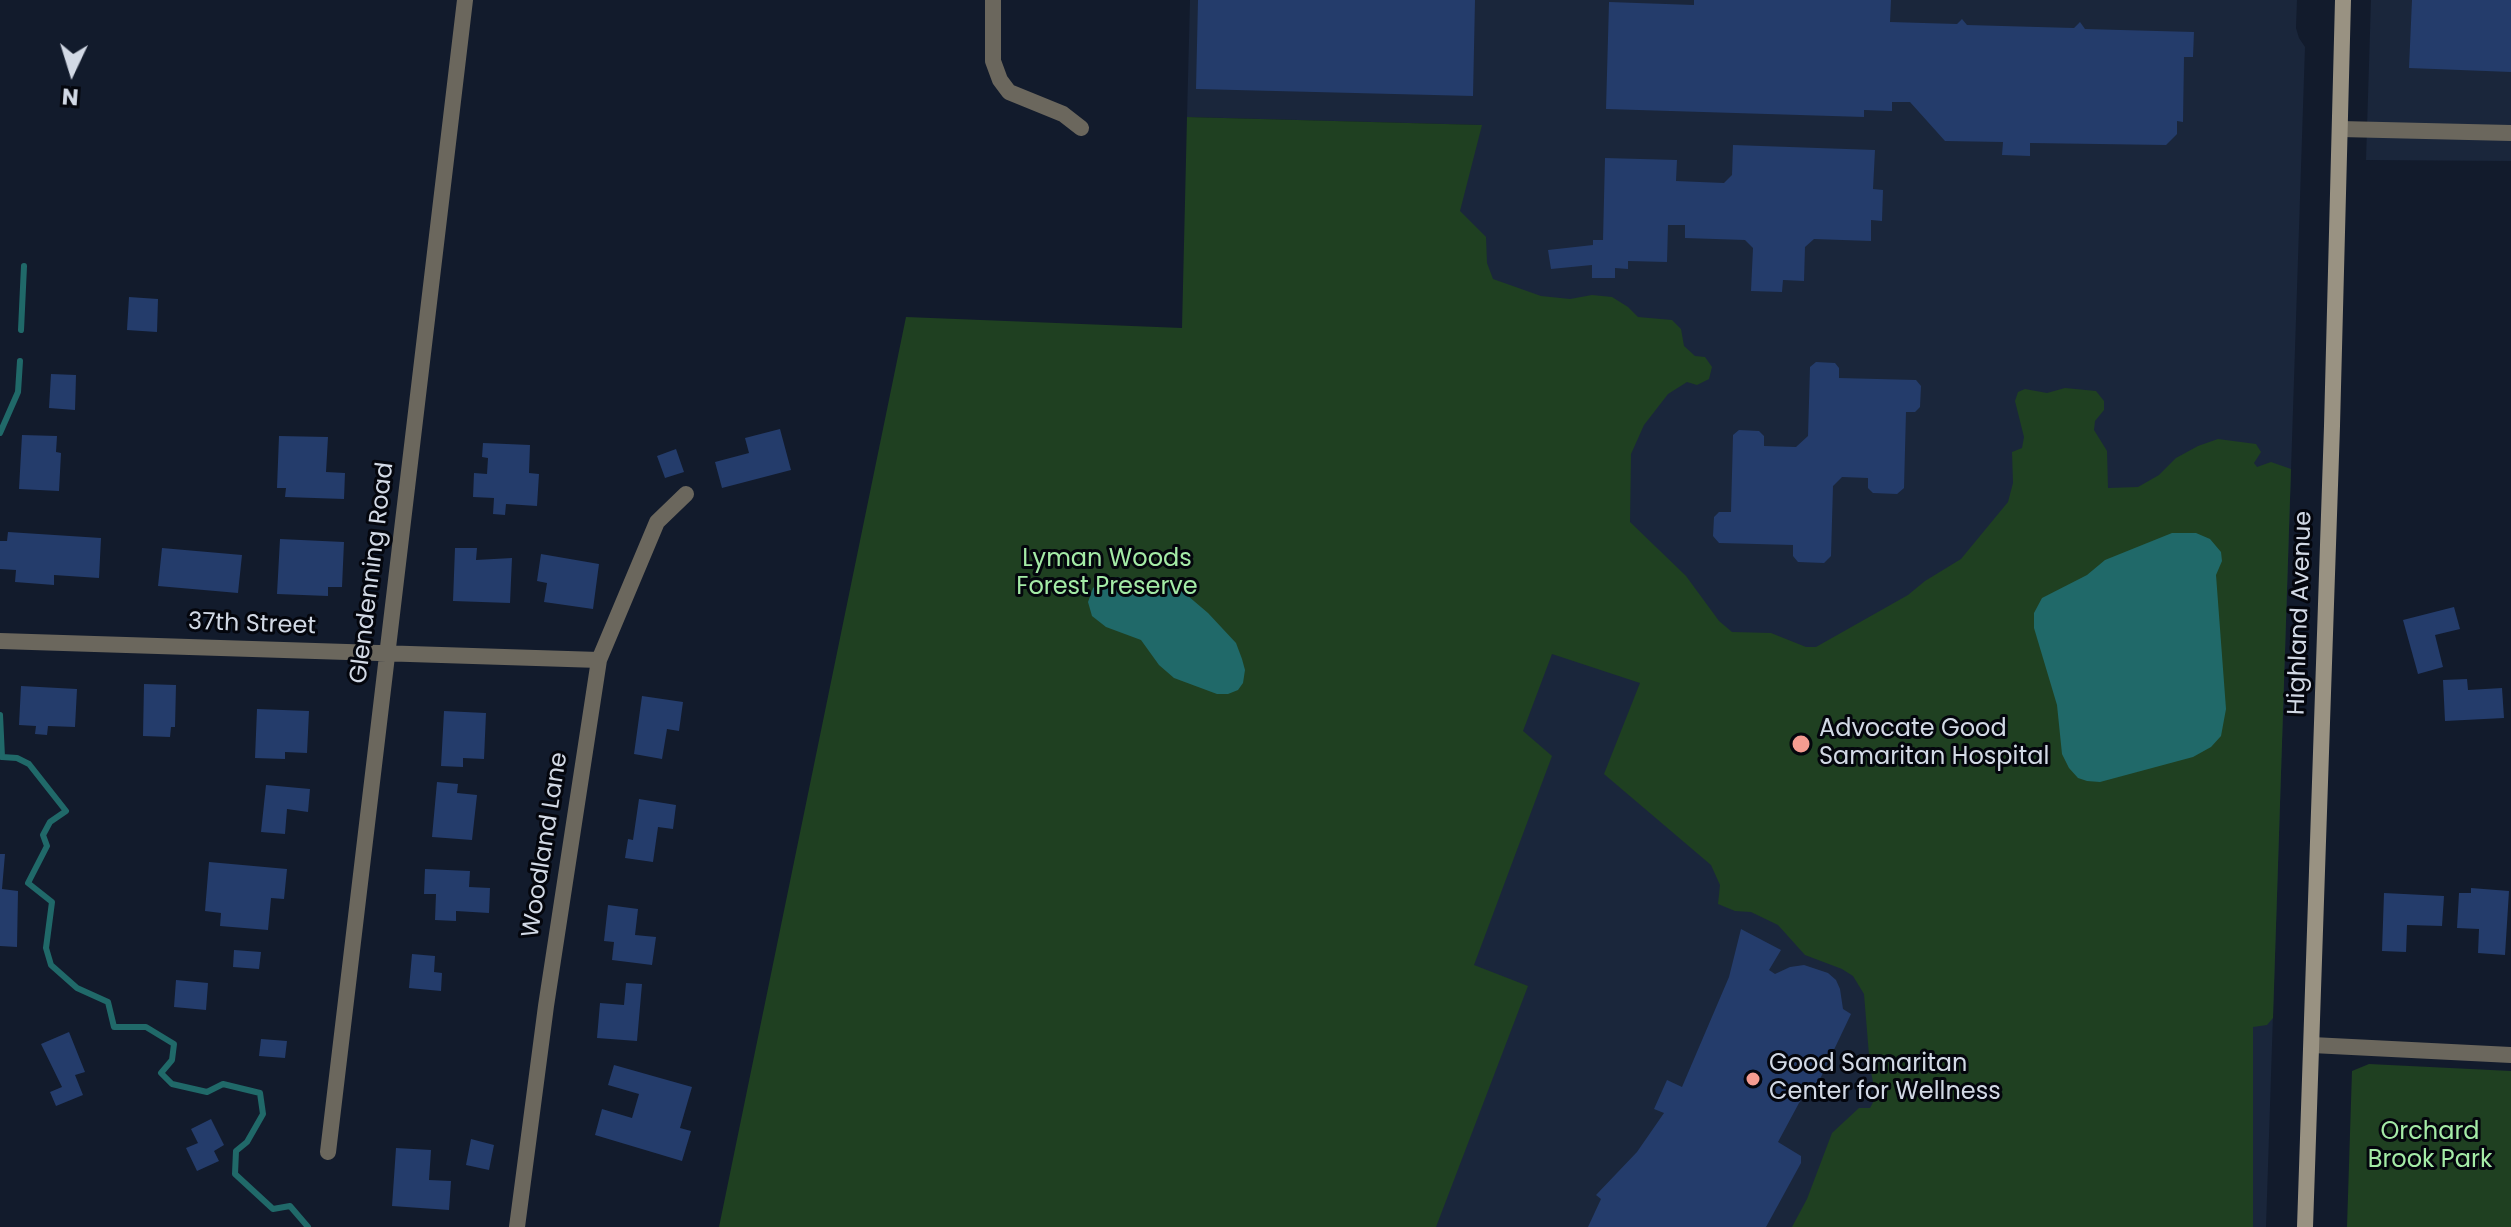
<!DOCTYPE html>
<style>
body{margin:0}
#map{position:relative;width:2511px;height:1227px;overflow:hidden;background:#121b2c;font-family:Poppins,sans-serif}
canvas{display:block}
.north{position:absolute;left:32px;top:32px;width:80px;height:80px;-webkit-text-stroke:6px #04060d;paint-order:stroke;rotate:184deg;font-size:22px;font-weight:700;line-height:32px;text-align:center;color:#d2d9e5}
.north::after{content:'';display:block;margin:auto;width:28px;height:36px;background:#d2d9e5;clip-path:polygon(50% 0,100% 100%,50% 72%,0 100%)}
</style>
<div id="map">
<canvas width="2511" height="1227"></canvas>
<div class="north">N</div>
</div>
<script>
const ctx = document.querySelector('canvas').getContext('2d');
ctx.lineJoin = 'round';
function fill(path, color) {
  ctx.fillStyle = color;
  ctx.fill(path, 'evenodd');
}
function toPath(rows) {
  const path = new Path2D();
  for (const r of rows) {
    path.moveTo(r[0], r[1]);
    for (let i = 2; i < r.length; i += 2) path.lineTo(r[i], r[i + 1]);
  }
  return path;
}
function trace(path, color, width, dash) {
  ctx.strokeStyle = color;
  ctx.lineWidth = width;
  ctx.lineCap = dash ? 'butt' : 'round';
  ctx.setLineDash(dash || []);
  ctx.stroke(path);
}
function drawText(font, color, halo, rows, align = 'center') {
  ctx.font = font + ' Poppins,sans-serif';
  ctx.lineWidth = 6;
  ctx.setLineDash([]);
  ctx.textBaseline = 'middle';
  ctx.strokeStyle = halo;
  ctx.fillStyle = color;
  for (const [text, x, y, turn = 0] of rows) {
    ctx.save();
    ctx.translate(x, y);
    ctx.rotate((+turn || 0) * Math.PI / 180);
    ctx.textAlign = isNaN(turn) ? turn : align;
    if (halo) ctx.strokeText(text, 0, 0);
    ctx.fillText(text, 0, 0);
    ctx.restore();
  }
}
fill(toPath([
 [1190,0,2297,0,2296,28,2299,38,2305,47,2266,1227,1199,1227,1481,125,1187,117],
 [2371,0,2511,0,2511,161,2366,160]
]), '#1a263b');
fill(toPath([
 [1187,117,1482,125,1460,211,1486,237,1487,263,1493,279,1541,296,1570,299,1592,295,1612,297,1628,307,1638,317,1672,320,1681,329,1684,346,1695,356,1705,357,1712,367,1709,379,1697,385,1687,382,1668,394,1644,425,1631,454,1630,522,1686,576,1719,621,1732,632,1771,633,1806,647,1816,647,1908,595,1925,581,1961,559,2008,502,2013,483,2012,452,2022,448,2024,437,2015,401,2018,392,2025,389,2047,393,2065,388,2096,391,2104,401,2104,410,2095,421,2094,430,2107,451,2108,488,2138,487,2159,475,2176,458,2198,446,2218,439,2256,444,2261,452,2254,463,2257,467,2271,462,2291,469,2273,1018,2267,1025,2253,1027,2253,1227,1792,1227,1807,1199,1832,1133,1859,1108,1870,1108,1876,1097,1870,1067,1864,994,1853,976,1842,969,1805,955,1778,925,1751,912,1735,911,1718,904,1720,885,1711,865,1604,774,1640,683,1552,654,1523,731,1552,756,1474,965,1528,986,1436,1227,719,1227,906,317,1182,328],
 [2369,1064,2511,1071,2511,1227,2347,1227,2352,1071]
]), '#1f4021');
fill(toPath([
 [2172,533,2196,533,2210,539,2221,552,2222,561,2216,575,2226,709,2221,736,2211,747,2193,757,2100,782,2087,781,2078,778,2069,768,2062,754,2057,705,2034,628,2034,613,2042,598,2087,575,2105,560],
 [1117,577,1129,580,1137,587,1149,590,1159,585,1170,585,1181,590,1208,613,1236,643,1242,659,1245,670,1243,683,1238,690,1228,694,1217,694,1174,678,1159,665,1141,640,1106,627,1092,616,1088,602,1093,588,1103,580]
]), '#206969');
trace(toPath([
 [21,330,24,266],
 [0,433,18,392,20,361],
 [0,715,2,757,17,758,29,764,66,811,50,822,43,835,47,846,28,883,52,902,46,948,51,965,77,988,108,1002,114,1027,146,1027,174,1044,172,1060,161,1073,172,1084,207,1092,223,1084,260,1093,263,1114,247,1142,236,1151,235,1174,273,1209,290,1206,308,1227]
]), '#206969', 6);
fill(toPath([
 [1198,0,1475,0,1473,96,1196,89],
 [1694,0,1891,0,1890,22,1957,24,1962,19,1967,25,2074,28,2080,22,2085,29,2194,32,2193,57,2184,57,2183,122,2177,121,2177,134,2166,145,2030,143,2030,156,2002,155,2003,142,1945,141,1910,102,1892,102,1892,111,1864,110,1864,117,1606,109,1609,2,1694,5],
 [2412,0,2511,0,2511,72,2409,68],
 [1733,145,1875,150,1873,189,1883,190,1882,221,1871,220,1871,241,1814,239,1805,247,1804,281,1783,280,1782,292,1751,291,1753,248,1745,240,1685,238,1685,225,1668,225,1667,262,1628,261,1628,269,1615,268,1615,278,1592,278,1592,265,1551,269,1548,250,1593,245,1593,240,1603,240,1605,158,1677,160,1676,181,1724,183,1732,175],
 [129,297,158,299,157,332,127,330],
 [1816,362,1835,363,1839,368,1839,378,1916,380,1921,386,1920,407,1915,412,1906,412,1904,488,1897,494,1873,493,1868,488,1868,478,1842,477,1833,486,1831,556,1824,563,1798,562,1793,556,1793,545,1719,543,1713,536,1714,517,1719,512,1731,512,1733,435,1739,430,1759,431,1764,436,1764,446,1796,447,1808,436,1810,367],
 [51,374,76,375,75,410,49,408],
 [780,429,791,470,722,488,715,462,749,453,745,438],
 [22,435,57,436,56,452,61,453,59,491,19,489],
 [279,436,328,437,326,472,345,473,344,499,285,497,286,488,277,488],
 [483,443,530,445,529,473,539,474,537,506,506,504,505,515,493,514,494,498,473,497,474,473,487,474,488,458,482,457],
 [676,449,684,472,665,478,657,456],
 [8,532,101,538,99,578,54,575,54,585,15,582,16,570,0,569,0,541,7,541],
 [280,539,344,542,342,587,328,587,328,596,277,594],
 [162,548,242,555,238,593,158,586],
 [455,548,477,548,476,560,512,558,510,603,453,601],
 [541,554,599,564,593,609,544,602,547,583,537,581],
 [2454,607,2460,629,2435,635,2443,667,2418,674,2403,620],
 [2467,679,2468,690,2502,688,2504,718,2445,721,2443,680],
 [144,684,176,685,175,727,171,727,170,737,143,736],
 [21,686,77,689,75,727,48,726,47,735,35,734,36,726,19,725],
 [642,696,683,702,679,731,667,729,662,759,634,754],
 [257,709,309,711,307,753,285,752,285,759,255,758],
 [444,711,486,713,484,759,463,758,463,767,441,766],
 [437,782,458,784,457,793,477,795,472,840,432,837],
 [266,785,310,789,308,812,287,809,285,834,261,832],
 [639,799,676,805,673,829,658,827,653,862,625,858,628,839,633,840],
 [0,854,5,854,2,889,18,891,17,947,0,946],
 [209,862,287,869,284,899,271,898,268,930,220,926,221,913,205,911],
 [425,869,470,871,469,887,490,888,489,913,456,911,456,921,435,920,436,894,424,894],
 [2471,888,2509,891,2505,955,2478,953,2479,929,2457,928,2459,893,2471,893],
 [2384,893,2444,896,2442,926,2407,925,2406,952,2382,951],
 [608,905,638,909,635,935,656,937,652,965,612,960,614,942,604,941],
 [1741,929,1781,950,1769,970,1775,974,1790,967,1804,965,1828,973,1836,980,1840,989,1843,1009,1851,1014,1821,1077,1799,1103,1778,1142,1801,1156,1801,1163,1766,1227,1588,1227,1601,1199,1596,1195,1637,1152,1664,1113,1654,1109,1667,1080,1682,1087,1729,977],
 [234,950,261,952,259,969,233,967],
 [412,954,435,956,434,972,442,973,441,991,409,988],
 [176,980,208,983,206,1010,174,1007],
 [626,983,642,984,637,1041,597,1038,600,1003,624,1005],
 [69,1032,85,1072,75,1075,83,1095,56,1106,50,1092,62,1087,41,1044],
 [261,1039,287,1041,285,1058,259,1056],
 [614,1065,692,1087,680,1128,691,1131,682,1161,595,1135,602,1109,632,1118,639,1094,608,1085],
 [211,1119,224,1145,214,1151,219,1161,197,1171,186,1148,198,1143,191,1129],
 [471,1139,494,1145,489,1170,466,1165],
 [396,1148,431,1150,429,1180,451,1181,449,1210,392,1206]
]), '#243c6b');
trace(toPath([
 [993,0,993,61,1000,80,1009,92,1063,114,1081,128],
 [2340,129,2511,133],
 [0,641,599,660],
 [2312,1045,2511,1055],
 [328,1152,465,0],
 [517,1227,546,1006,599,660,657,522,686,494]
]), '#6b675d', 16);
trace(toPath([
 [2305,1227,2332,426,2343,0]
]), '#999282', 16);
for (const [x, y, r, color] of [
 [1801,744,10,"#f59c91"],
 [1753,1079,8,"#f59c91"]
]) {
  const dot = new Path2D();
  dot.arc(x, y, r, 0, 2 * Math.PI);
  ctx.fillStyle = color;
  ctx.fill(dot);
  trace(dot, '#04060d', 3);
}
drawText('24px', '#a4eba6', '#04060d', [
 ["Lyman Woods",1107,560],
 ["Forest Preserve",1107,588],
 ["Orchard",2430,1133],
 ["Brook Park",2430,1161]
]);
drawText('24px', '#d2d9e5', '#04060d', [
 ["Glendenning Road",373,573,-83],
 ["Highland Avenue",2301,613,-88],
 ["37th Street",252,625,2],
 ["Woodland Lane",546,845,-81]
]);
drawText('24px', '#d2d9e5', '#04060d', [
 ["Advocate Good",1819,730],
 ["Samaritan Hospital",1819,758],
 ["Good Samaritan",1769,1065],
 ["Center for Wellness",1769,1093]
], 'left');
</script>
